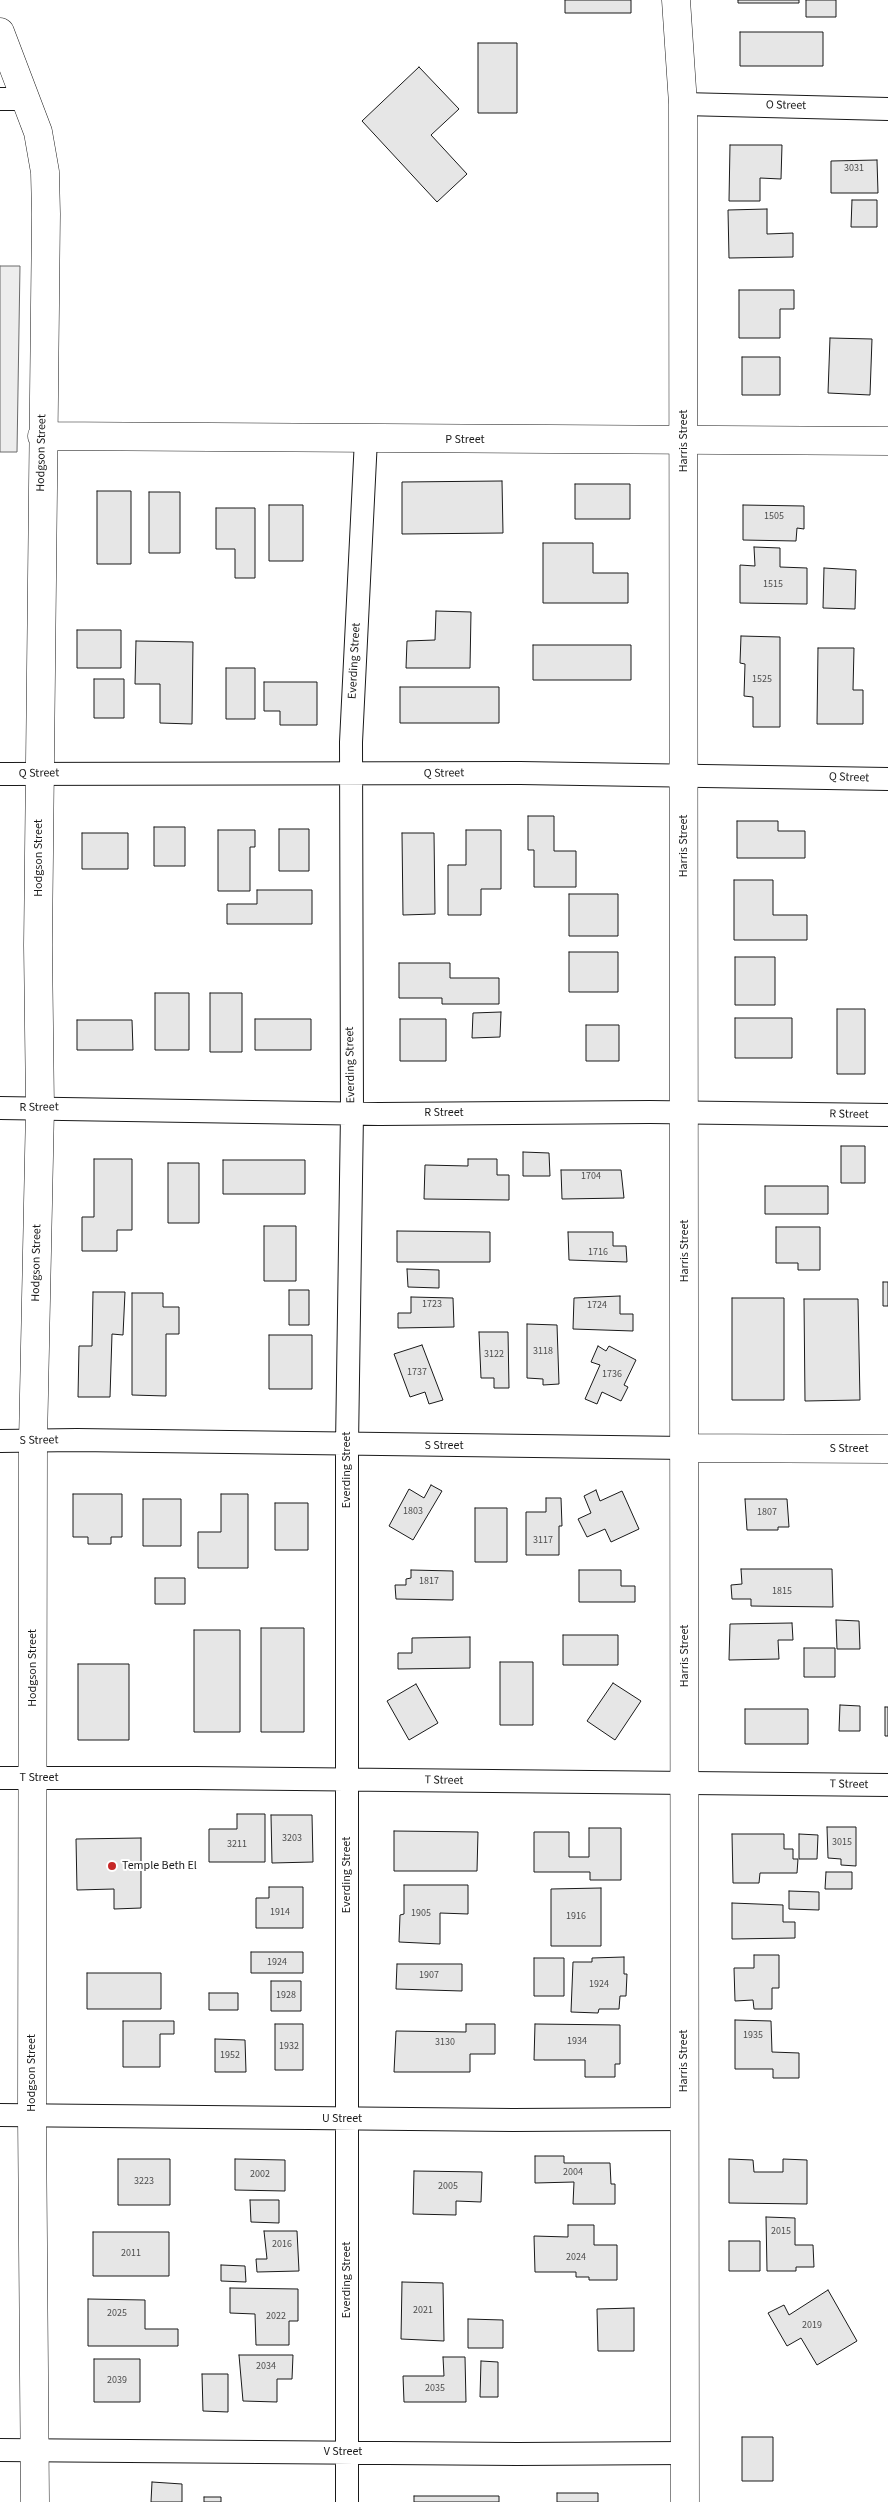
<!DOCTYPE html>
<style>
body{margin:0}
canvas{display:block;background:#fff}
</style>
<canvas width="888" height="2502"></canvas>
<script>
const ctx = document.querySelector('canvas').getContext('2d');
ctx.lineJoin = 'round';
function fill(path, color) {
  ctx.fillStyle = color;
  ctx.fill(path, 'evenodd');
}
function toPath(rows) {
  const path = new Path2D();
  for (const r of rows) {
    path.moveTo(r[0], r[1]);
    for (let i = 2; i < r.length; i += 2) path.lineTo(r[i], r[i + 1]);
  }
  return path;
}
function trace(path, color, width, dash) {
  ctx.strokeStyle = color;
  ctx.lineWidth = width;
  ctx.lineCap = dash ? 'butt' : 'round';
  ctx.setLineDash(dash || []);
  ctx.stroke(path);
}
function drawText(font, color, halo, rows, align = 'center') {
  ctx.font = font + ' "Source Sans 3",sans-serif';
  ctx.lineWidth = 4;
  ctx.setLineDash([]);
  ctx.textBaseline = 'middle';
  ctx.strokeStyle = halo;
  ctx.fillStyle = color;
  for (const [text, x, y, turn = 0] of rows) {
    ctx.save();
    ctx.translate(x, y);
    ctx.rotate((+turn || 0) * Math.PI / 180);
    ctx.textAlign = isNaN(turn) ? turn : align;
    if (halo) ctx.strokeText(text, 0, 0);
    ctx.fillText(text, 0, 0);
    ctx.restore();
  }
}
const built = toPath([
 [0,266,20,266,17,452,0,452,0,266]
]);
fill(built, '#ededed');
trace(built, '#6a6a6a', 1);
const building = toPath([
 [565,0,631,0,631,13,565,13,565,0],
 [738,0,799,0,799,3,738,3,738,0],
 [806,0,836,0,836,17,806,17,806,0],
 [740,32,823,32,823,66,740,66,740,32],
 [478,43,517,43,517,113,478,113,478,43],
 [419,67,459,109,431,135,467,174,437,202,362,121,419,67],
 [730,145,782,145,781,179,760,178,760,201,729,201,730,145],
 [877,160,878,193,831,193,831,161,877,160],
 [852,200,877,200,877,227,851,227,852,200],
 [767,209,767,234,793,233,793,257,729,258,728,210,767,209],
 [739,290,794,290,794,309,780,309,780,338,739,338,739,290],
 [830,338,872,339,870,395,828,393,830,338],
 [742,357,780,357,780,395,742,395,742,357],
 [502,481,503,533,402,534,402,482,502,481],
 [575,484,630,484,630,519,575,519,575,484],
 [97,491,131,491,131,564,97,564,97,491],
 [149,492,180,492,180,553,149,553,149,492],
 [269,505,303,505,303,561,269,561,269,505],
 [743,505,804,506,804,529,797,528,796,541,743,540,743,505],
 [216,508,255,508,255,578,235,578,235,549,216,549,216,508],
 [543,543,593,543,593,573,628,573,628,603,543,603,543,543],
 [754,547,780,548,780,567,807,568,807,604,740,603,740,565,755,566,754,547],
 [824,568,856,570,855,609,823,608,824,568],
 [436,611,471,612,470,668,406,668,407,641,435,640,436,611],
 [77,630,121,630,121,668,77,668,77,630],
 [741,636,780,637,780,727,753,727,753,697,744,696,745,664,740,663,741,636],
 [136,641,193,642,192,724,160,723,160,684,135,684,136,641],
 [533,645,631,645,631,680,533,680,533,645],
 [818,648,854,648,853,690,863,690,863,724,817,724,818,648],
 [226,668,255,668,255,719,226,719,226,668],
 [94,679,124,679,124,718,94,718,94,679],
 [264,682,317,682,317,725,280,725,280,711,264,711,264,682],
 [400,687,499,687,499,723,400,723,400,687],
 [528,816,554,816,554,851,576,851,576,887,534,887,534,850,528,850,528,816],
 [737,821,778,821,778,831,805,831,805,858,737,858,737,821],
 [154,827,185,827,185,866,154,866,154,827],
 [279,829,309,829,309,871,279,871,279,829],
 [218,830,255,830,255,847,250,847,250,891,218,891,218,830],
 [466,830,501,830,501,889,481,889,481,915,448,915,448,865,466,865,466,830],
 [82,833,128,833,128,869,82,869,82,833],
 [402,833,434,833,435,914,403,915,402,833],
 [734,880,773,880,773,915,807,915,807,940,734,940,734,880],
 [257,890,312,890,312,924,227,924,227,904,257,904,257,890],
 [569,894,618,894,618,936,569,936,569,894],
 [569,952,618,952,618,992,569,992,569,952],
 [735,957,775,957,775,1005,735,1005,735,957],
 [399,963,450,963,450,978,499,978,499,1004,442,1004,442,998,399,998,399,963],
 [155,993,189,993,189,1050,155,1050,155,993],
 [210,993,242,993,242,1052,210,1052,210,993],
 [837,1009,865,1009,865,1074,837,1074,837,1009],
 [501,1012,500,1037,472,1038,473,1013,501,1012],
 [735,1018,792,1018,792,1058,735,1058,735,1018],
 [255,1019,311,1019,311,1050,255,1050,255,1019],
 [400,1019,446,1019,446,1061,400,1061,400,1019],
 [77,1020,132,1020,133,1050,77,1050,77,1020],
 [586,1025,619,1025,619,1061,586,1061,586,1025],
 [841,1146,865,1146,865,1183,841,1183,841,1146],
 [523,1152,549,1153,550,1176,523,1176,523,1152],
 [94,1159,132,1159,132,1230,117,1230,117,1251,82,1251,82,1217,94,1217,94,1159],
 [468,1159,497,1159,497,1175,509,1175,509,1200,424,1199,425,1165,468,1166,468,1159],
 [223,1160,305,1160,305,1194,223,1194,223,1160],
 [168,1163,199,1163,199,1223,168,1223,168,1163],
 [561,1170,621,1170,624,1198,562,1199,561,1170],
 [765,1186,828,1186,828,1214,765,1214,765,1186],
 [264,1226,296,1226,296,1281,264,1281,264,1226],
 [776,1227,820,1227,820,1270,798,1270,798,1263,776,1263,776,1227],
 [397,1231,490,1232,490,1262,397,1262,397,1231],
 [568,1232,613,1232,613,1246,626,1246,627,1262,569,1260,568,1232],
 [407,1269,439,1270,439,1288,408,1287,407,1269],
 [883,1282,888,1282,888,1306,883,1306,883,1282],
 [289,1290,309,1290,309,1325,289,1325,289,1290],
 [93,1292,125,1292,123,1335,112,1334,110,1397,78,1397,79,1346,92,1346,93,1292],
 [132,1293,163,1293,163,1307,179,1307,179,1334,166,1334,166,1396,132,1395,132,1293],
 [620,1296,620,1314,633,1314,633,1331,573,1329,574,1298,620,1296],
 [411,1297,453,1298,454,1327,398,1328,398,1313,411,1313,411,1297],
 [732,1298,784,1298,784,1400,732,1400,732,1298],
 [804,1299,858,1299,860,1400,805,1401,804,1299],
 [527,1324,557,1325,559,1384,543,1385,543,1379,527,1378,527,1324],
 [479,1332,508,1332,509,1388,494,1388,494,1378,481,1378,479,1332],
 [269,1335,312,1335,312,1389,269,1389,269,1335],
 [422,1345,443,1400,429,1404,425,1392,410,1397,394,1354,422,1345],
 [598,1346,606,1351,609,1346,636,1360,624,1385,628,1387,621,1401,602,1392,597,1404,585,1399,600,1365,591,1362,598,1346],
 [431,1485,442,1491,413,1540,389,1526,409,1489,424,1498,431,1485],
 [596,1490,600,1501,622,1491,639,1529,611,1542,605,1529,587,1537,578,1519,591,1513,584,1496,596,1490],
 [73,1494,122,1494,122,1537,111,1537,111,1544,88,1544,88,1537,73,1537,73,1494],
 [221,1494,248,1494,248,1568,198,1568,198,1532,221,1532,221,1494],
 [546,1498,561,1498,562,1526,559,1526,559,1555,526,1555,526,1512,546,1512,546,1498],
 [143,1499,181,1499,181,1546,143,1546,143,1499],
 [745,1499,787,1499,789,1527,778,1527,778,1530,747,1530,745,1499],
 [275,1503,308,1503,308,1550,275,1550,275,1503],
 [475,1508,507,1508,507,1562,475,1562,475,1508],
 [741,1569,832,1569,833,1607,751,1606,751,1599,732,1599,731,1585,742,1584,741,1569],
 [411,1570,453,1571,453,1600,396,1599,395,1585,406,1585,406,1579,411,1578,411,1570],
 [579,1570,621,1570,621,1586,635,1586,635,1602,579,1602,579,1570],
 [155,1578,185,1578,185,1604,155,1604,155,1578],
 [836,1620,859,1621,860,1649,837,1649,836,1620],
 [792,1623,793,1640,778,1640,779,1659,729,1660,730,1624,792,1623],
 [261,1628,304,1628,304,1732,261,1732,261,1628],
 [194,1630,240,1630,240,1732,194,1732,194,1630],
 [563,1635,618,1635,618,1665,563,1665,563,1635],
 [470,1637,470,1668,398,1669,398,1653,412,1653,412,1638,470,1637],
 [804,1648,835,1648,835,1677,804,1677,804,1648],
 [500,1662,533,1662,533,1725,500,1725,500,1662],
 [78,1664,129,1664,129,1740,78,1740,78,1664],
 [613,1683,641,1701,615,1740,587,1721,613,1683],
 [416,1684,438,1723,409,1740,387,1701,416,1684],
 [840,1705,860,1706,860,1731,839,1731,840,1705],
 [885,1707,888,1707,888,1736,885,1736,885,1707],
 [745,1709,808,1709,808,1744,745,1744,745,1709],
 [237,1814,265,1814,265,1862,209,1862,209,1829,237,1829,237,1814],
 [271,1815,312,1815,313,1862,272,1863,271,1815],
 [827,1827,856,1827,856,1866,841,1865,841,1859,828,1858,827,1827],
 [589,1828,621,1828,621,1880,590,1880,590,1872,534,1872,534,1832,569,1832,569,1857,589,1857,589,1828],
 [394,1831,478,1832,477,1871,394,1871,394,1831],
 [732,1834,784,1834,784,1849,793,1849,793,1859,798,1859,797,1873,760,1873,759,1883,733,1883,732,1834],
 [799,1834,818,1835,817,1859,799,1859,799,1834],
 [141,1838,141,1908,114,1909,114,1889,77,1890,76,1839,141,1838],
 [826,1872,852,1872,852,1889,825,1889,826,1872],
 [404,1885,468,1885,468,1914,440,1913,440,1944,399,1942,400,1915,404,1914,404,1885],
 [269,1887,303,1887,303,1928,256,1928,256,1898,269,1898,269,1887],
 [601,1888,601,1946,551,1946,551,1889,601,1888],
 [789,1891,819,1892,819,1910,789,1909,789,1891],
 [732,1903,783,1905,783,1922,795,1922,795,1938,732,1939,732,1903],
 [251,1952,303,1952,303,1973,251,1973,251,1952],
 [754,1955,779,1955,779,1988,772,1988,772,2009,754,2009,753,2000,735,2001,734,1968,754,1968,754,1955],
 [624,1957,624,1974,627,1974,626,1996,620,1996,619,2009,599,2009,598,2013,571,2012,573,1962,592,1962,592,1958,624,1957],
 [534,1958,564,1958,564,1996,534,1996,534,1958],
 [397,1964,462,1964,462,1991,396,1989,397,1964],
 [87,1973,161,1973,161,2009,87,2009,87,1973],
 [271,1981,301,1981,301,2011,271,2011,271,1981],
 [209,1993,238,1993,238,2010,209,2010,209,1993],
 [735,2020,771,2021,772,2052,799,2053,799,2078,773,2078,773,2069,735,2069,735,2020],
 [123,2021,174,2021,174,2034,160,2034,160,2067,123,2067,123,2021],
 [275,2024,303,2024,303,2070,275,2070,275,2024],
 [466,2024,495,2024,495,2054,470,2054,470,2072,394,2072,396,2031,466,2032,466,2024],
 [535,2024,620,2025,620,2064,615,2064,615,2077,585,2077,585,2060,534,2060,535,2024],
 [215,2039,245,2040,246,2072,215,2072,215,2039],
 [535,2156,564,2156,564,2163,610,2163,611,2184,615,2184,615,2204,573,2204,574,2182,535,2183,535,2156],
 [118,2159,170,2159,170,2205,118,2205,118,2159],
 [235,2159,285,2160,285,2191,235,2190,235,2159],
 [729,2159,753,2160,754,2172,783,2172,783,2159,807,2160,807,2204,729,2203,729,2159],
 [414,2171,482,2172,481,2202,456,2201,456,2215,413,2214,414,2171],
 [250,2200,279,2200,279,2223,251,2222,250,2200],
 [766,2217,795,2218,795,2245,813,2245,814,2267,796,2267,796,2271,767,2271,766,2217],
 [568,2225,594,2225,594,2245,617,2245,617,2280,589,2280,589,2277,576,2277,576,2272,535,2272,534,2236,568,2237,568,2225],
 [264,2231,297,2231,299,2271,257,2272,256,2259,267,2259,264,2231],
 [93,2232,169,2232,169,2276,93,2276,93,2232],
 [729,2241,760,2241,760,2271,729,2271,729,2241],
 [221,2265,245,2266,246,2282,221,2281,221,2265],
 [402,2282,443,2283,444,2341,401,2339,402,2282],
 [230,2288,298,2289,298,2321,289,2321,289,2345,256,2345,255,2314,230,2313,230,2288],
 [828,2290,857,2341,817,2365,801,2338,787,2346,768,2313,784,2305,789,2315,828,2290],
 [88,2299,145,2300,145,2329,178,2329,178,2346,88,2346,88,2299],
 [634,2308,634,2351,598,2351,597,2309,634,2308],
 [468,2319,503,2320,503,2348,468,2348,468,2319],
 [239,2355,293,2355,292,2379,277,2379,277,2402,243,2401,239,2355],
 [443,2357,465,2357,466,2402,404,2402,403,2376,444,2376,443,2357],
 [94,2359,140,2359,140,2402,94,2402,94,2359],
 [481,2361,498,2362,498,2397,480,2397,481,2361],
 [202,2374,228,2374,228,2412,203,2411,202,2374],
 [742,2437,773,2437,773,2481,742,2481,742,2437],
 [152,2482,182,2484,182,2502,151,2502,152,2482],
 [557,2493,598,2493,598,2502,557,2502,557,2493],
 [414,2496,499,2496,499,2502,414,2502,414,2496],
 [204,2497,221,2497,221,2502,204,2502,204,2497]
]);
fill(building, '#e6e6e6');
trace(building, '#1a1a1a', 1);
const minor = toPath([
 [0,99,26,99],
 [683,104,888,109],
 [0,774,520,773,888,779],
 [0,1108,379,1114,650,1112,888,1115],
 [0,1441,77,1440,686,1448],
 [0,1778,196,1778,888,1785],
 [0,2115,513,2120,684,2119],
 [0,2450,517,2454,685,2453],
 [347,2502,347,1445,352,1113,351,742,366,439]
]);
const tertiary = toPath([
 [0,32,38,132,45,172,46,214,38,945,40,1108,33,1442,32,2115,35,2502],
 [42,436,888,441]
]);
const secondary = toPath([
 [676,0,683,104,685,2502],
 [686,1448,888,1449]
]);
trace(minor, '#1a1a1a', 24);
trace(tertiary, '#1a1a1a', 29);
trace(secondary, '#1a1a1a', 29);
trace(minor, '#fff', 22);
trace(tertiary, '#fff', 28);
trace(secondary, '#fff', 28);
for (const [x, y, r, color] of [
 [112,1866,5,"#c62828"]
]) {
  const dot = new Path2D();
  dot.arc(x, y, r, 0, 2 * Math.PI);
  ctx.fillStyle = color;
  ctx.fill(dot);
  trace(dot, '#fff', 2);
}
drawText('10px', '#4d4d4d', null, [
 ["3031",854,169],
 ["1505",774,517],
 ["1515",773,585],
 ["1525",762,680],
 ["1704",591,1177],
 ["1716",598,1253],
 ["1723",432,1305],
 ["1724",597,1306],
 ["3118",543,1352],
 ["3122",494,1355],
 ["1737",417,1373],
 ["1736",612,1375],
 ["1803",413,1512],
 ["1807",767,1513],
 ["3117",543,1541],
 ["1817",429,1582],
 ["1815",782,1592],
 ["3203",292,1839],
 ["3015",842,1843],
 ["3211",237,1845],
 ["1914",280,1913],
 ["1905",421,1914],
 ["1916",576,1917],
 ["1924",277,1963],
 ["1907",429,1976],
 ["1924",599,1985],
 ["1928",286,1996],
 ["1935",753,2036],
 ["1934",577,2042],
 ["3130",445,2043],
 ["1932",289,2047],
 ["1952",230,2056],
 ["2004",573,2173],
 ["2002",260,2175],
 ["3223",144,2182],
 ["2005",448,2187],
 ["2015",781,2232],
 ["2016",282,2245],
 ["2011",131,2254],
 ["2024",576,2258],
 ["2021",423,2311],
 ["2025",117,2314],
 ["2022",276,2317],
 ["2019",812,2326],
 ["2034",266,2367],
 ["2039",117,2381],
 ["2035",435,2389]
]);
drawText('12px', '#1a1a1a', '#fff', [
 ["O Street",786,106,1],
 ["P Street",465,440],
 ["Harris Street",684,441,-90],
 ["Hodgson Street",42,453,-89],
 ["Everding Street",355,661,-87],
 ["Q Street",39,774,-1],
 ["Q Street",444,774,-1],
 ["Q Street",849,778,2],
 ["Harris Street",684,846,-90],
 ["Hodgson Street",39,858,-90],
 ["Everding Street",351,1065,-91],
 ["R Street",39,1108,-1],
 ["R Street",444,1113],
 ["R Street",849,1115,1],
 ["Harris Street",685,1251,-90],
 ["Hodgson Street",37,1263,-89],
 ["S Street",39,1441,-1],
 ["S Street",444,1446],
 ["S Street",849,1449],
 ["Everding Street",347,1470,-90],
 ["Harris Street",685,1656,-90],
 ["Hodgson Street",33,1668,-90],
 ["T Street",39,1778],
 ["T Street",444,1781,1],
 ["T Street",849,1785,1],
 ["Everding Street",347,1875,-90],
 ["Harris Street",684,2061,-90],
 ["Hodgson Street",32,2073,-90],
 ["U Street",342,2119],
 ["Everding Street",347,2280,-90],
 ["V Street",343,2452]
]);
drawText('12px', '#1a1a1a', '#fff', [
 ["Temple Beth El",122,1866]
], 'left');
</script>
